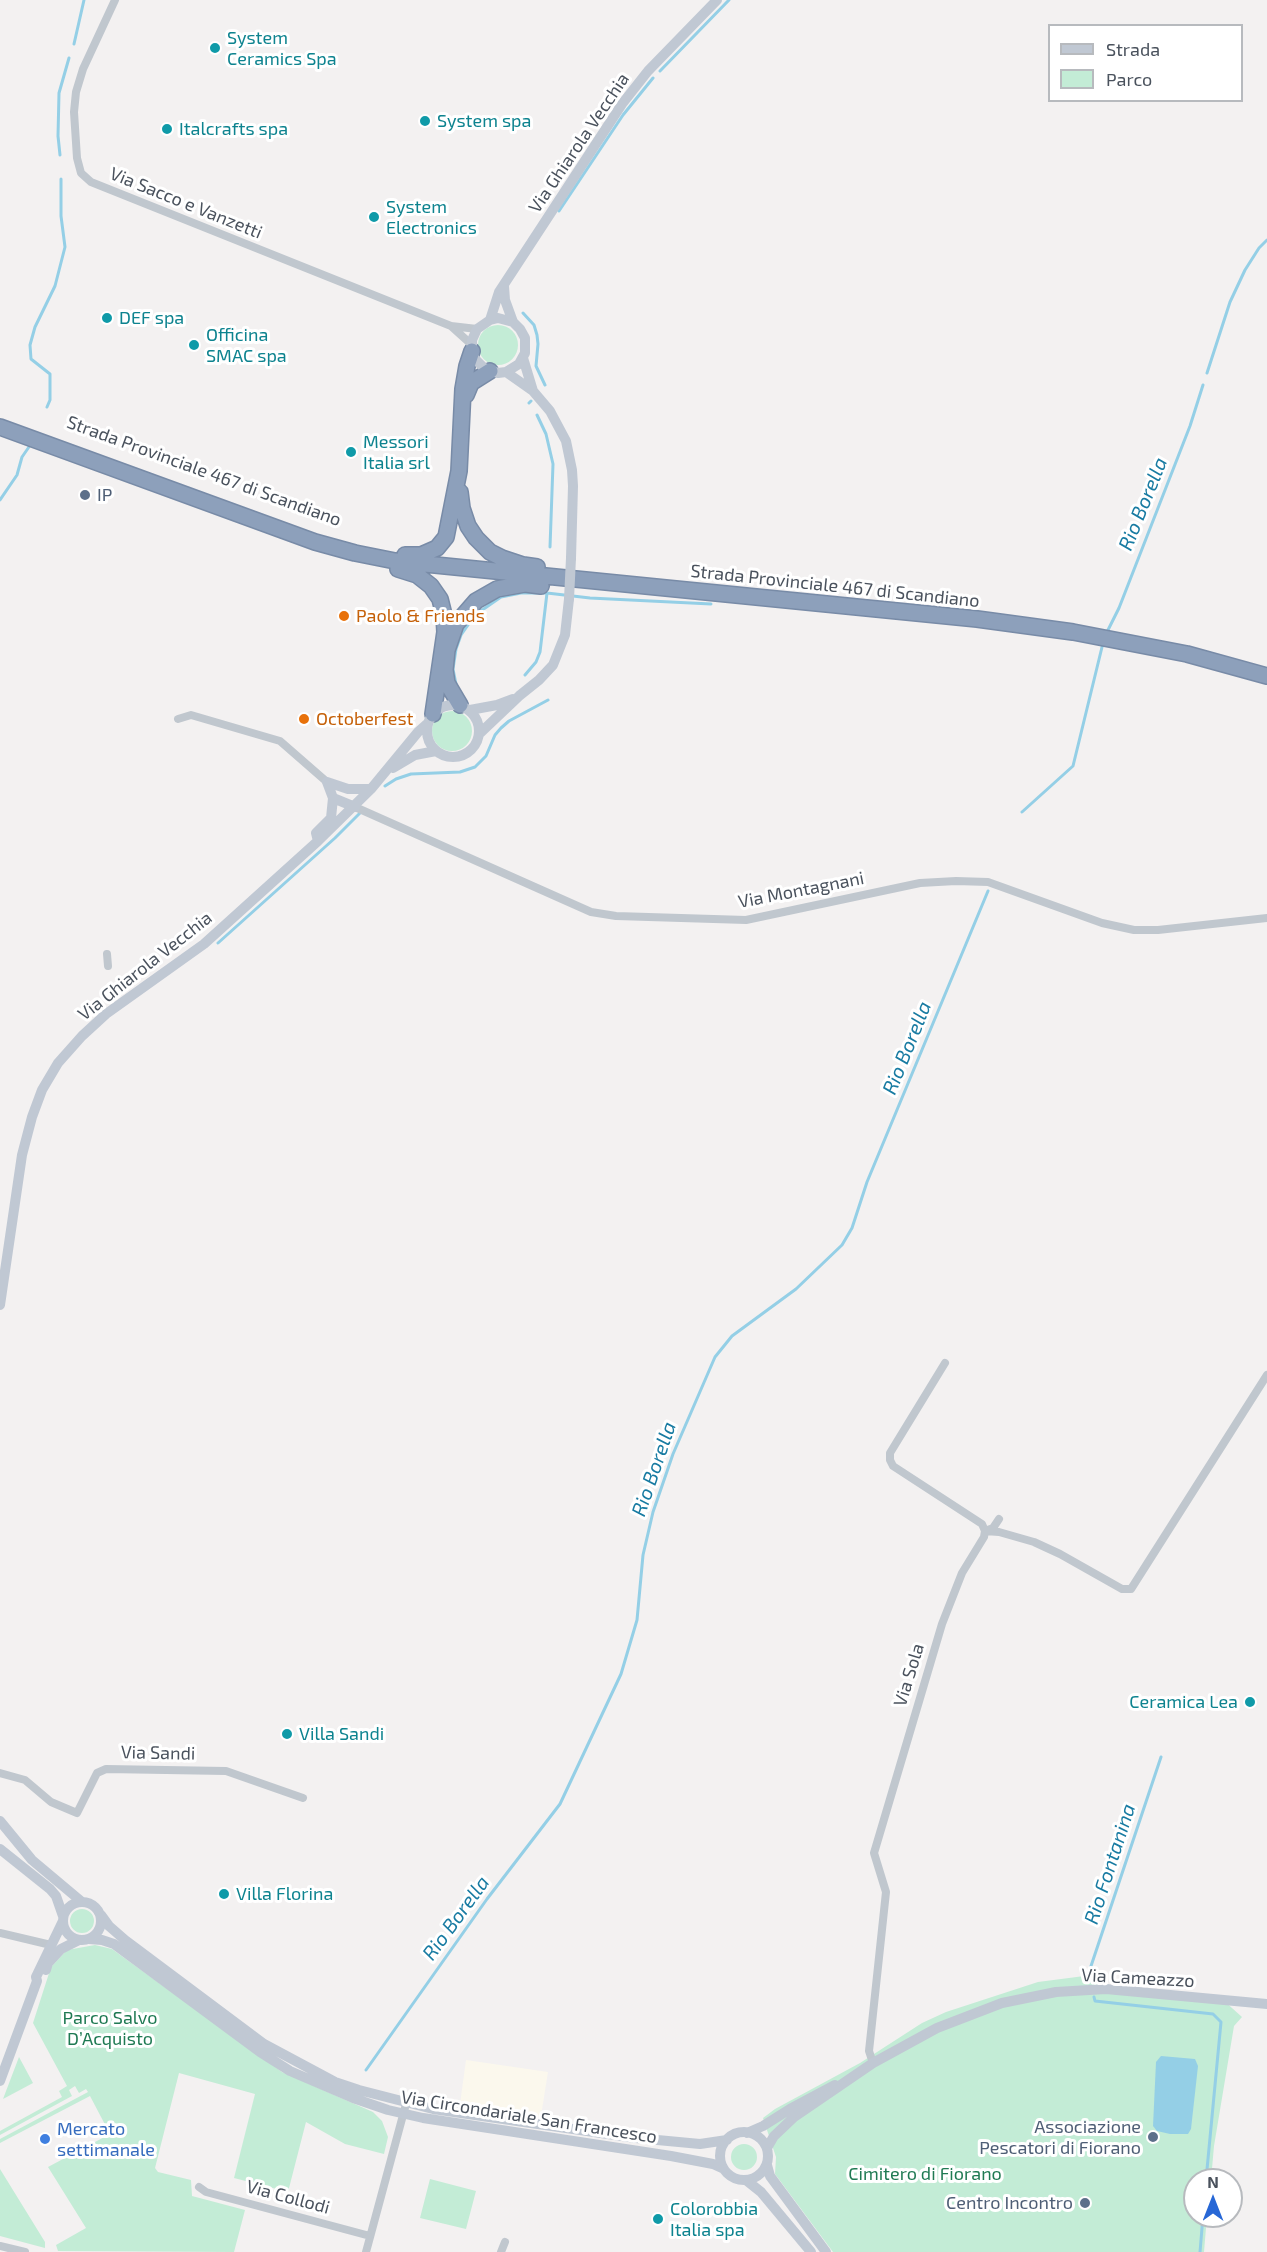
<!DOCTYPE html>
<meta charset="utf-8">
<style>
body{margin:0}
#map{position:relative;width:1267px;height:2252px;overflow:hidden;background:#f3f1f1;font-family:"Exo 2",sans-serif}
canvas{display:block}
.legend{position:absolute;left:1048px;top:24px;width:195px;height:78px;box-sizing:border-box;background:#fff;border:2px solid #b7babe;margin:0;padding:8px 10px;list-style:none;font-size:18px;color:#4a525d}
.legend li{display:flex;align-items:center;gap:12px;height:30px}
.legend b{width:30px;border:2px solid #b7babe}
.north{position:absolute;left:1183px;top:2168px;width:60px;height:60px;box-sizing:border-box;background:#fff;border:2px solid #b7babe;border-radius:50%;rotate:0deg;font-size:16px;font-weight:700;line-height:24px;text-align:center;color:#4a525d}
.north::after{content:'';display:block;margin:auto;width:21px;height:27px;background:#2767d6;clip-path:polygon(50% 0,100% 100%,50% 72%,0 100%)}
</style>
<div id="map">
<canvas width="1267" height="2252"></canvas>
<ul class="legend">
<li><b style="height:8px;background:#c0c8d3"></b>Strada</li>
<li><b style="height:16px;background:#c3ecd6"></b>Parco</li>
</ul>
<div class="north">N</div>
</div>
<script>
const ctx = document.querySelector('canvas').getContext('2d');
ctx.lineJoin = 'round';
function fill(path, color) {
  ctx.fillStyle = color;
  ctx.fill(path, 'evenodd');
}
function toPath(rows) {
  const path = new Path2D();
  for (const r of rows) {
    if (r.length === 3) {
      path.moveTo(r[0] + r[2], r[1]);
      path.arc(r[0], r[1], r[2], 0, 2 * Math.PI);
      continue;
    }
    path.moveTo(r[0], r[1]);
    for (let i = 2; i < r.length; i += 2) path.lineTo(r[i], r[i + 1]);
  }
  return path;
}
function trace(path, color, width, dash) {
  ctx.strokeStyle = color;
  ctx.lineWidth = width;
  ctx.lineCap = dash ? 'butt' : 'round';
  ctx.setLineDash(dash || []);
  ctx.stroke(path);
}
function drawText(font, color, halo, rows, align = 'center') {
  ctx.font = font + ' "Exo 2",sans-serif';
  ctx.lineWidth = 6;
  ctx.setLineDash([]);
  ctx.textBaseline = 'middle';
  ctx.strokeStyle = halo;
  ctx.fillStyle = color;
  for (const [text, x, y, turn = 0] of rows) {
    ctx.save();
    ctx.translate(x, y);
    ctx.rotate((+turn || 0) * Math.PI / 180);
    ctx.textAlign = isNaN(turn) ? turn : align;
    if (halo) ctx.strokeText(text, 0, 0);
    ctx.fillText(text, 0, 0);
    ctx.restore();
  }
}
fill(toPath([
 [466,2060,548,2072,541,2116,460,2104]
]), '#fbf8ed');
fill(toPath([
 [498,345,20],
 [452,731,20],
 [130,978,130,985,120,992,114,992,113,985,120,979],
 [82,1921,12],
 [95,1945,112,1949,282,2072,373,2112,382,2121,388,2137,384,2154,345,2144,306,2122,288,2192,234,2178,255,2094,179,2073,155,2168,158,2172,191,2180,192,2196,245,2210,234,2252,58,2251,56,2245,86,2228,48,2167,110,2134,90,2096,0,2143,0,2139,88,2092,86,2089,79,2093,75,2086,69,2090,72,2096,0,2135,0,2131,62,2097,59,2091,67,2086,33,2023,51,1967,67,1950],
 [1092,1975,1118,1990,1222,1999,1242,2017,1234,2026,1214,2146,1211,2180,1195,2180,1195,2216,1207,2216,1204,2252,833,2252,775,2174,776,2157,763,2118,775,2109,860,2063,922,2023,946,2012,1038,1982],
 [19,2057,33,2083,3,2099],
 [744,2157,13],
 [0,2169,45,2242,45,2248,0,2236],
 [430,2179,476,2191,466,2229,420,2218]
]), '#c3ecd6');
fill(toPath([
 [1161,2056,1195,2059,1198,2066,1191,2129,1188,2134,1170,2134,1157,2131,1153,2126,1156,2062]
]), '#94cfe6');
trace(toPath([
 [74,44,84,0],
 [660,71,729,0],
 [60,155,58,136,59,93,69,58],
 [559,211,623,115,653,78],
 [523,313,534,325,537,335,538,344,536,366,545,385],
 [1207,373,1230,302,1245,270,1259,248,1267,240],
 [529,403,531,401],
 [47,407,50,400,50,374,31,359,30,345,35,327,55,286,65,247,61,216,61,179],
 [537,415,546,434,553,464,550,547],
 [0,500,17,475,22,457,31,444],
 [1107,632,1119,608,1190,426,1203,385],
 [525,675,536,662,540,652,547,593],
 [456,684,453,669,456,649,461,635,475,615,501,597,521,593,547,593,590,598,711,604],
 [385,786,396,779,411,774,460,772,475,767,486,756,495,735,501,728,509,721,548,700],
 [1022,812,1073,766,1103,643],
 [218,943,335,838,360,813],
 [1091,1981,1089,1972,1161,1757],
 [1094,1997,1095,2001,1213,2014,1221,2022,1206,2180],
 [366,2070,487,1899,560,1804,621,1674,637,1620,643,1555,653,1512,673,1454,715,1357,732,1336,796,1289,842,1245,852,1228,867,1182,988,891],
 [1200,2252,1203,2216]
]), '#94cfe6', 3);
const highway = toPath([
 [466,395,471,383,490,371],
 [0,427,315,542,355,553,395,561,977,619,1073,632,1187,654,1267,676],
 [460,492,462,508,468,526,476,538,490,552,502,558,523,565,537,567],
 [405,555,421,555,437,548,446,537,459,471,463,389,467,366,472,351],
 [398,569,417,575,431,586,440,599,444,615,445,632,433,714],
 [460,705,447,683,445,670,447,650,456,624,476,601,497,589,525,584,541,586]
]);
trace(highway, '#788ba7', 18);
trace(toPath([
 [115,0,83,69,76,92,74,112,77,158,81,173,91,182,451,326,477,329],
 [451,326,472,345],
 [178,719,191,715,280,741,327,782],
 [355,807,591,912,616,916,746,920,920,883,956,881,988,882,1102,923,1134,930,1158,930,1267,918],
 [107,954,108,966],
 [999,1519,993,1528,985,1531,999,1532,1034,1542,1060,1554,1122,1589,1131,1589,1267,1375],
 [0,1773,25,1780,51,1802,77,1813,97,1773,106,1769,226,1771,303,1798],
 [0,1933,51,1945],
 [873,2063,869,2051,886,1892,874,1853,942,1624,962,1573,984,1537,985,1531,982,1524,893,1466,890,1460,890,1453,945,1363],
 [199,2187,206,2192,370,2236],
 [0,2246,25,2252],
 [366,2252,406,2104],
 [501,2252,505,2242]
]), '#c0c7ce', 8);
trace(toPath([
 [504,286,505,300,513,322,520,329,525,338,525,353,519,364,506,372,498,373,484,368,474,358,472,351,472,340,477,329,490,320,498,318,513,322],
 [490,320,499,292,622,104,648,71,717,0],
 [523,358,533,391],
 [506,372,533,391,550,411,566,441,572,470,573,486,571,558],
 [453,731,26],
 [470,710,497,705,513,699],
 [479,734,519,696,539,680,553,665,565,635,569,599],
 [393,768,415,755,436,751],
 [327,782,348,789,371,789],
 [333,798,355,807],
 [318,841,316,833,331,818,333,798,327,782],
 [0,1305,22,1155,32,1117,42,1090,58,1063,82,1036,106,1014,204,944,318,841,371,789,418,732,427,724],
 [0,1821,32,1860,82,1902],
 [0,1849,50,1889,56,1896,63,1916],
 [82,1921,19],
 [101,1915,109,1926,125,1940,264,2044,335,2082,359,2090,433,2109,636,2138,700,2144,727,2140],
 [89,1939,102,1940,114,1944,260,2052,290,2071,353,2098,388,2110,423,2118,671,2156,713,2164,724,2169],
 [46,1970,48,1963,61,1949,79,1940],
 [0,2081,37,1981,36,1977,63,1921],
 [744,2156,24],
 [747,2133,763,2126,790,2109,835,2085],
 [767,2148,774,2136,794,2117,873,2063,937,2028,1002,2003,1056,1992,1106,1989,1267,2004],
 [767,2165,770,2176,826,2252],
 [746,2180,761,2192,811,2252]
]), '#c0c8d3', 10);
trace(highway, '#8da0bb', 15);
trace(toPath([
 [569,599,571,558]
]), '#c0c8d3', 10);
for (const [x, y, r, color] of [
 [215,48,6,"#0f9aa8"],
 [425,121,6,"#0f9aa8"],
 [167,129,6,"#0f9aa8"],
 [374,217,6,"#0f9aa8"],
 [107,318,6,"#0f9aa8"],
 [194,345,6,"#0f9aa8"],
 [351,452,6,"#0f9aa8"],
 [85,495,6,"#5c6f8a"],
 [344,616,6,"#e8710a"],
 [304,719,6,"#e8710a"],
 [1250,1702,6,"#0f9aa8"],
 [287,1734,6,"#0f9aa8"],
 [224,1894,6,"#0f9aa8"],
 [1153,2137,6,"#5c6f8a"],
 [45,2139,6,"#3f7fe0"],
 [1085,2203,6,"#5c6f8a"],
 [658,2219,6,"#0f9aa8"]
]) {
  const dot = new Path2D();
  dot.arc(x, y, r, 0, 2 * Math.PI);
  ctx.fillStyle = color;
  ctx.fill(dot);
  trace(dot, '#fff', 2);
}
drawText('18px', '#0d838f', '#fff', [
 ["System",227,38],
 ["Ceramics Spa",227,59],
 ["System spa",437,121],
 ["Italcrafts spa",179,129],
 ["System",386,207],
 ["Electronics",386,228],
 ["DEF spa",119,318],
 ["Officina",206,335],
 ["SMAC spa",206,356],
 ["Messori",363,442],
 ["Italia srl",363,463],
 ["Ceramica Lea",1238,1702,"right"],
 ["Villa Sandi",299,1734],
 ["Villa Florina",236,1894],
 ["Colorobbia",670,2209],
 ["Italia spa",670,2230]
], 'left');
drawText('18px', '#4a525d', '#fff', [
 ["Via Ghiarola Vecchia",579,143,-56],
 ["Via Sacco e Vanzetti",186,203,22],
 ["Strada Provinciale 467 di Scandiano",204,471,20],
 ["Strada Provinciale 467 di Scandiano",835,586,6],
 ["Via Montagnani",801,890,-11],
 ["Via Ghiarola Vecchia",145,966,-38],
 ["Via Sola",909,1675,-73],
 ["Via Sandi",158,1753,1],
 ["Via Cameazzo",1138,1978,3],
 ["Via Circondariale San Francesco",529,2117,9],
 ["Via Collodi",288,2197,15]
]);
drawText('18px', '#4e5e75', '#fff', [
 ["IP",97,495,"left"],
 ["Associazione",1141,2127],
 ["Pescatori di Fiorano",1141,2148],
 ["Centro Incontro",1073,2203]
], 'right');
drawText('18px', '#c56008', '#fff', [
 ["Paolo & Friends",356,616],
 ["Octoberfest",316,719]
], 'left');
drawText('18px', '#1f7a53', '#fff', [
 ["Parco Salvo",110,2018],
 ["D’Acquisto",110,2039],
 ["Cimitero di Fiorano",925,2174]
]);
drawText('18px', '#366cbe', '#fff', [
 ["Mercato",57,2129],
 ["settimanale",57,2150]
], 'left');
drawText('italic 20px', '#187ba2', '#fff', [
 ["Rio Borella",1143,504,-68],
 ["Rio Borella",907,1048,-68],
 ["Rio Borella",654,1469,-71],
 ["Rio Fontanina",1110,1864,-72],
 ["Rio Borella",456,1918,-54]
]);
</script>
